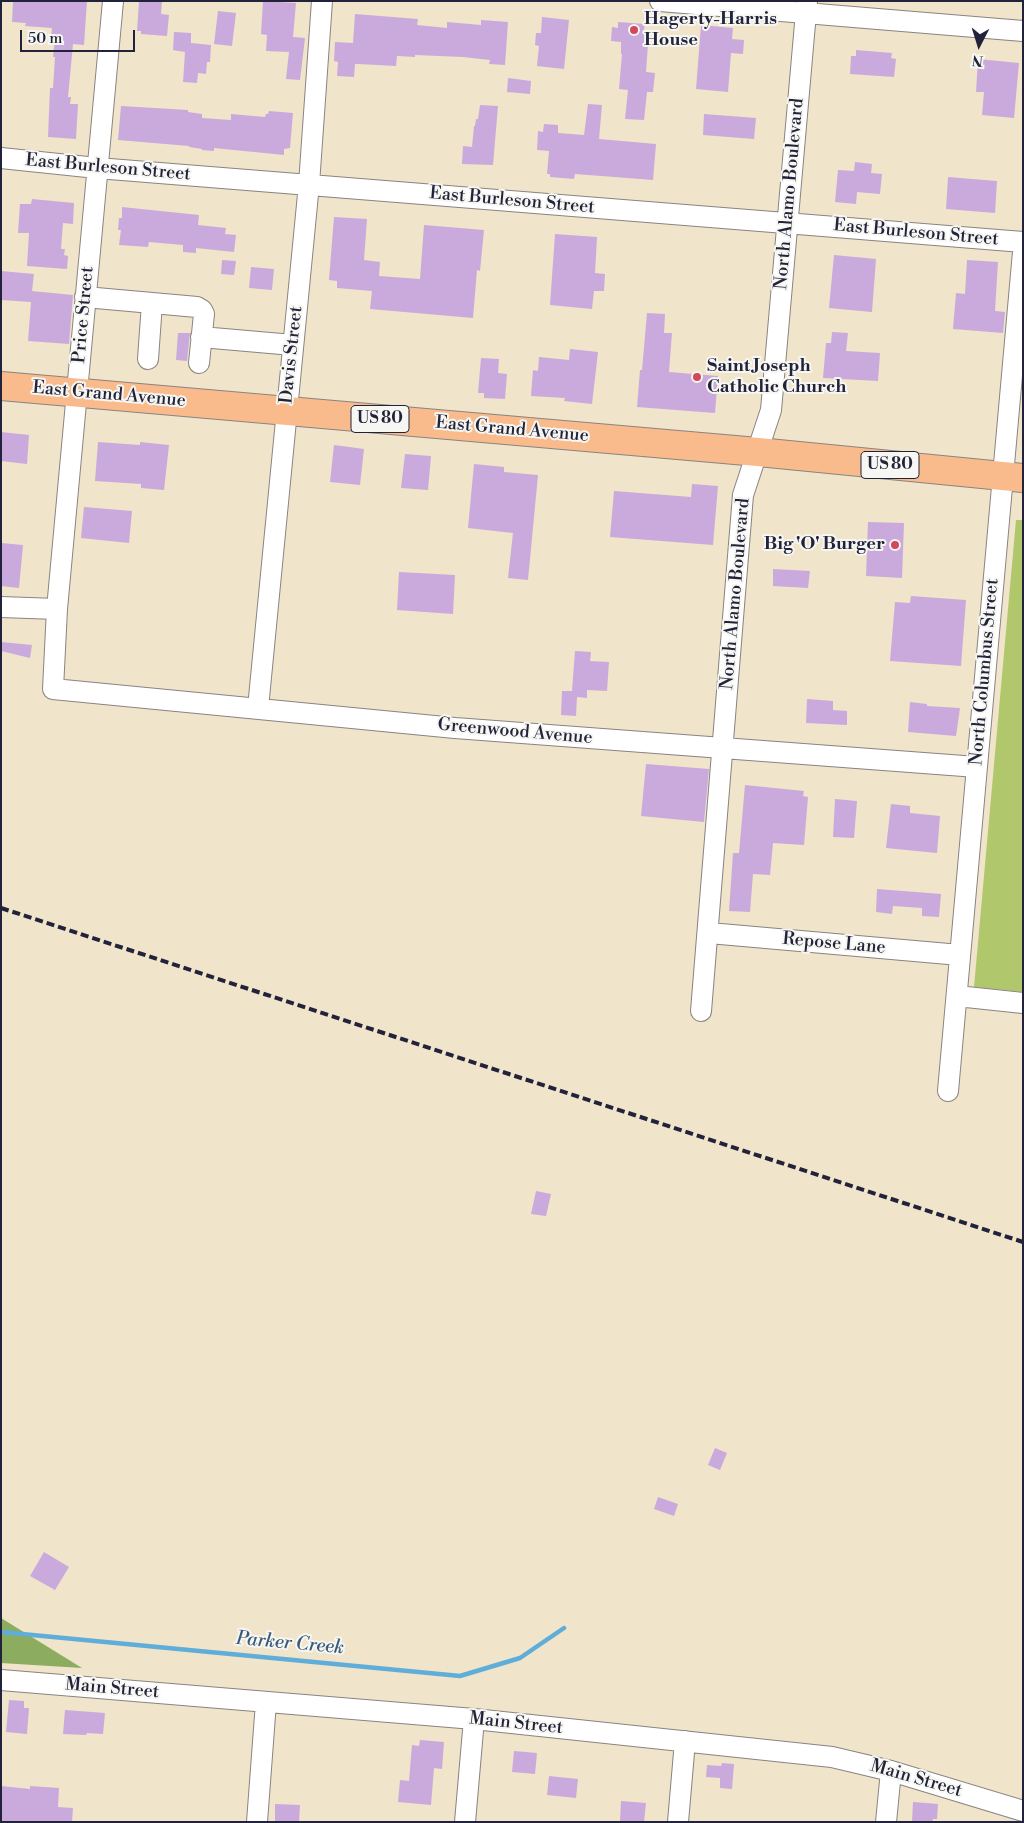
<!DOCTYPE html>
<style>
body{margin:0}
#map{position:relative;width:1024px;height:1823px;overflow:hidden;background:#f0e4ca;font-family:"Libre Bodoni",serif}
canvas{display:block}
.frame{position:absolute;inset:0;border:2px solid #22223b;pointer-events:none}
.north{position:absolute;left:954px;top:20px;width:50px;height:50px;-webkit-text-stroke:4px #f6f6f2;paint-order:stroke;rotate:185deg;font-size:14px;font-weight:700;line-height:20px;text-align:center;color:#22223b}
.north::after{content:'';display:block;margin:auto;width:18px;height:22px;background:#22223b;clip-path:polygon(50% 0,100% 100%,50% 72%,0 100%)}
.scale{position:absolute;left:20px;top:30px;width:115px;height:22px;box-sizing:border-box;border:2px solid #22223b;border-top:0;padding-left:6px;font-size:15px;line-height:18px;white-space:nowrap;color:#22223b;-webkit-text-stroke:4px #f6f6f2;paint-order:stroke}
</style>
<div id="map">
<canvas width="1024" height="1823"></canvas>
<div class="frame"></div>
<div class="north">N</div>
<div class="scale">50 m</div>
</div>
<script>
const ctx = document.querySelector('canvas').getContext('2d');
ctx.lineJoin = 'round';
function fill(path, color) {
  ctx.fillStyle = color;
  ctx.fill(path, 'evenodd');
}
function toPath(rows) {
  const path = new Path2D();
  for (const r of rows) {
    path.moveTo(r[0], r[1]);
    for (let i = 2; i < r.length; i += 2) path.lineTo(r[i], r[i + 1]);
  }
  return path;
}
function trace(path, color, width, dash) {
  ctx.strokeStyle = color;
  ctx.lineWidth = width;
  ctx.lineCap = dash ? 'butt' : 'round';
  ctx.setLineDash(dash || []);
  ctx.stroke(path);
}
function drawText(font, color, halo, rows, align = 'center') {
  ctx.font = font + ' "Libre Bodoni",serif';
  ctx.lineWidth = 4;
  ctx.setLineDash([]);
  ctx.textBaseline = 'middle';
  ctx.strokeStyle = halo;
  ctx.fillStyle = color;
  for (const [text, x, y, turn = 0] of rows) {
    ctx.save();
    ctx.translate(x, y);
    ctx.rotate((+turn || 0) * Math.PI / 180);
    ctx.textAlign = isNaN(turn) ? turn : align;
    if (halo) ctx.strokeText(text, 0, 0);
    ctx.fillText(text, 0, 0);
    ctx.restore();
  }
}
fill(toPath([
 [1016,520,1023,520,1023,992,974,987]
]), '#b1c76b');
fill(toPath([
 [1,1618,82,1668,1,1663]
]), '#8cac5f');
trace(toPath([
 [1,1632,460,1676,520,1658,564,1628]
]), '#5fadd9', 4.5);
fill(toPath([
 [13,1,87,1,84,45,73,44,68,97,71,97,70,104,78,104,76,139,48,137,50,88,53,88,55,57,53,57,55,37,51,37,52,28,25,26,26,23,12,22],
 [139,1,162,1,161,14,169,15,167,36,141,34,141,31,137,31],
 [263,1,296,3,293,37,305,38,300,80,286,79,289,52,266,51,267,35,261,34],
 [218,11,236,13,232,46,214,44],
 [355,14,418,19,417,25,447,28,447,22,481,25,481,20,508,22,505,65,489,64,490,60,463,57,415,55,415,57,397,56,396,66,358,64,355,64,354,77,337,76,338,62,334,61,335,42,353,43],
 [542,17,569,20,564,69,537,66,539,46,535,45,536,33,541,33],
 [618,22,645,24,644,30,649,30,646,72,655,73,653,92,647,92,644,120,625,119,628,90,619,89,622,54,621,54,621,42,611,41,612,27,618,28],
 [701,25,733,28,732,39,744,40,743,54,731,53,728,92,696,89],
 [174,32,191,33,191,43,211,45,210,62,207,62,206,74,198,73,197,83,183,82,185,52,173,50],
 [856,50,892,53,891,58,896,59,894,77,850,74,851,56,856,56],
 [978,59,1019,63,1014,118,982,115,984,92,976,92],
 [508,78,531,81,530,94,507,92],
 [588,104,602,105,599,139,656,144,653,180,575,174,574,179,550,177,550,174,547,174,549,151,537,150,538,131,543,132,544,124,558,125,558,133,584,135],
 [480,105,498,106,493,165,462,164,463,146,472,147,474,126,475,126,476,119,478,119],
 [121,106,188,110,188,112,202,114,202,118,231,120,231,114,265,117,266,114,268,114,269,111,293,113,290,148,284,149,284,155,214,148,214,151,202,150,202,149,189,147,189,146,118,140],
 [704,114,756,118,754,139,703,135],
 [855,162,872,164,871,173,882,174,880,194,857,192,856,204,835,202,838,170,854,171],
 [948,177,997,181,995,213,946,209],
 [32,199,74,203,73,224,63,223,61,249,65,249,64,255,68,256,67,269,27,266,29,233,18,233,20,204,31,204],
 [122,207,199,215,198,225,226,228,225,234,236,235,234,252,196,248,196,253,183,252,183,245,149,242,148,247,119,245,121,230,118,230,119,218,122,218],
 [334,217,367,219,364,260,380,262,379,276,420,279,424,225,484,230,480,271,477,270,473,318,370,309,372,291,337,288,337,281,329,280],
 [555,234,597,237,595,273,605,274,604,291,594,291,592,309,550,305],
 [834,255,876,259,872,312,829,308],
 [222,260,236,261,234,275,221,274],
 [967,260,998,262,995,311,1005,312,1003,333,953,329,956,293,965,294],
 [251,267,274,269,272,290,249,288],
 [1,271,34,274,32,291,73,295,69,344,28,341,31,302,1,300],
 [647,313,665,314,664,333,672,333,669,372,718,376,715,413,637,407,640,370,642,370],
 [832,332,848,333,846,351,880,353,878,381,823,378,826,343,831,343],
 [178,333,190,333,187,361,176,360],
 [570,349,598,352,592,404,564,401,565,398,531,396,533,370,538,371,539,357,569,360],
 [481,358,499,359,498,373,507,374,505,399,484,398,484,393,478,393],
 [1,432,29,435,27,464,1,461],
 [98,442,140,445,140,442,169,445,164,490,141,488,141,484,95,481],
 [334,445,364,449,360,485,330,482],
 [405,454,431,456,428,490,401,488],
 [474,464,504,467,504,472,538,475,528,580,508,578,513,533,468,528],
 [692,484,718,486,713,545,610,537,614,491,691,497],
 [84,507,132,511,129,543,81,538],
 [868,522,904,523,902,578,866,576],
 [1,543,23,545,19,588,1,586],
 [773,569,810,571,808,588,773,586],
 [399,572,455,575,453,614,397,610],
 [911,596,966,600,961,666,890,661,895,602,910,603],
 [1,642,32,645,30,658,1,651],
 [575,651,591,652,590,661,609,662,607,691,587,690,587,698,577,697,576,716,561,715,562,691,572,691],
 [807,699,833,701,833,710,847,711,847,725,806,723],
 [910,702,927,704,927,706,960,708,956,736,908,732],
 [646,764,709,769,704,822,641,816],
 [745,785,804,791,803,796,808,797,804,845,773,843,770,875,753,874,750,912,729,911,733,853,739,853],
 [835,799,857,801,854,838,833,837],
 [891,804,910,806,910,813,940,816,937,853,886,848],
 [877,889,941,894,939,917,922,916,922,908,893,906,892,914,876,912],
 [536,1191,551,1194,546,1216,531,1214],
 [715,1448,727,1453,720,1470,708,1465],
 [658,1497,678,1504,674,1516,654,1509],
 [44,1552,69,1567,55,1590,30,1576],
 [9,1700,24,1701,24,1708,29,1708,27,1734,6,1732],
 [65,1710,105,1713,103,1734,87,1733,86,1735,63,1734],
 [420,1740,444,1742,442,1769,434,1768,431,1805,398,1802,400,1780,409,1781,412,1745,419,1746],
 [514,1751,537,1753,535,1774,512,1772],
 [722,1763,734,1764,732,1789,720,1788,720,1778,706,1777,707,1765,721,1766],
 [549,1776,578,1779,576,1798,547,1795],
 [1,1786,30,1789,30,1786,59,1788,58,1807,73,1808,72,1822,1,1822],
 [621,1801,646,1803,644,1822,620,1822],
 [913,1802,938,1804,937,1819,933,1819,932,1822,912,1822],
 [275,1804,300,1805,299,1822,275,1822]
]), '#caaadc');
const minor = toPath([
 [113,1,57,609,53,689,455,728,977,767],
 [660,1,1023,31],
 [1,158,97,168,1023,242],
 [85,297,197,307,202,310,204,314,199,363],
 [201,337,293,345],
 [148,359,152,303],
 [1,607,57,609],
 [258,708,309,184,322,1],
 [709,933,960,955],
 [957,996,1023,1003],
 [701,1011,743,495,771,410,807,1],
 [948,1091,1023,252],
 [1,1680,474,1719,832,1757,891,1771,1023,1811],
 [257,1822,266,1702],
 [465,1822,474,1719],
 [678,1822,685,1741],
 [886,1822,891,1771]
]);
const highway = toPath([
 [1,386,758,452,1023,478]
]);
trace(minor, '#898382', 22);
trace(highway, '#898382', 30);
trace(minor, '#fff', 20);
trace(highway, '#fabb8c', 28);
trace(toPath([
 [1,908,1023,1242]
]), '#22223b', 4, [8, 4]);
for (const [x, y, r, color] of [
 [634,30,5,"#d1495b"],
 [697,377,5,"#d1495b"],
 [895,545,5,"#d1495b"]
]) {
  const dot = new Path2D();
  dot.arc(x, y, r, 0, 2 * Math.PI);
  ctx.fillStyle = color;
  ctx.fill(dot);
  trace(dot, '#f6f6f2', 2);
}
for (const [x, y, w] of [
 [380,419,58],
 [890,465,58]
]) {
  const box = new Path2D();
  box.roundRect(x - w / 2, y - 13.5, w, 27, 4);
  ctx.fillStyle = '#f6f6f2';
  ctx.fill(box);
  trace(box, '#22223b', 1);
}
drawText('bold 16px', '#22223b', null, [
 ["US 80",380,419],
 ["US 80",890,465]
]);
drawText('bold 18px', '#22223b', '#f6f6f2', [
 ["Hagerty-Harris",644,20],
 ["House",644,41],
 ["Saint Joseph",707,367],
 ["Catholic Church",707,388],
 ["Big 'O' Burger",885,545,"right"]
], 'left');
drawText('18px', '#22223b', '#f6f6f2', [
 ["East Burleson Street",108,168,5],
 ["North Alamo Boulevard",790,194,-85],
 ["East Burleson Street",512,201,5],
 ["East Burleson Street",916,233,5],
 ["Price Street",84,315,-85],
 ["Davis Street",292,355,-84],
 ["East Grand Avenue",109,395,5],
 ["East Grand Avenue",512,430,5],
 ["North Alamo Boulevard",736,594,-85],
 ["North Columbus Street",985,672,-85],
 ["Greenwood Avenue",515,732,5],
 ["Repose Lane",834,944,5],
 ["Main Street",112,1689,5],
 ["Main Street",516,1724,6],
 ["Main Street",916,1779,16]
]);
drawText('italic 19px', '#3a5a7a', '#f6f6f2', [
 ["Parker Creek",290,1644,5]
]);
</script>
